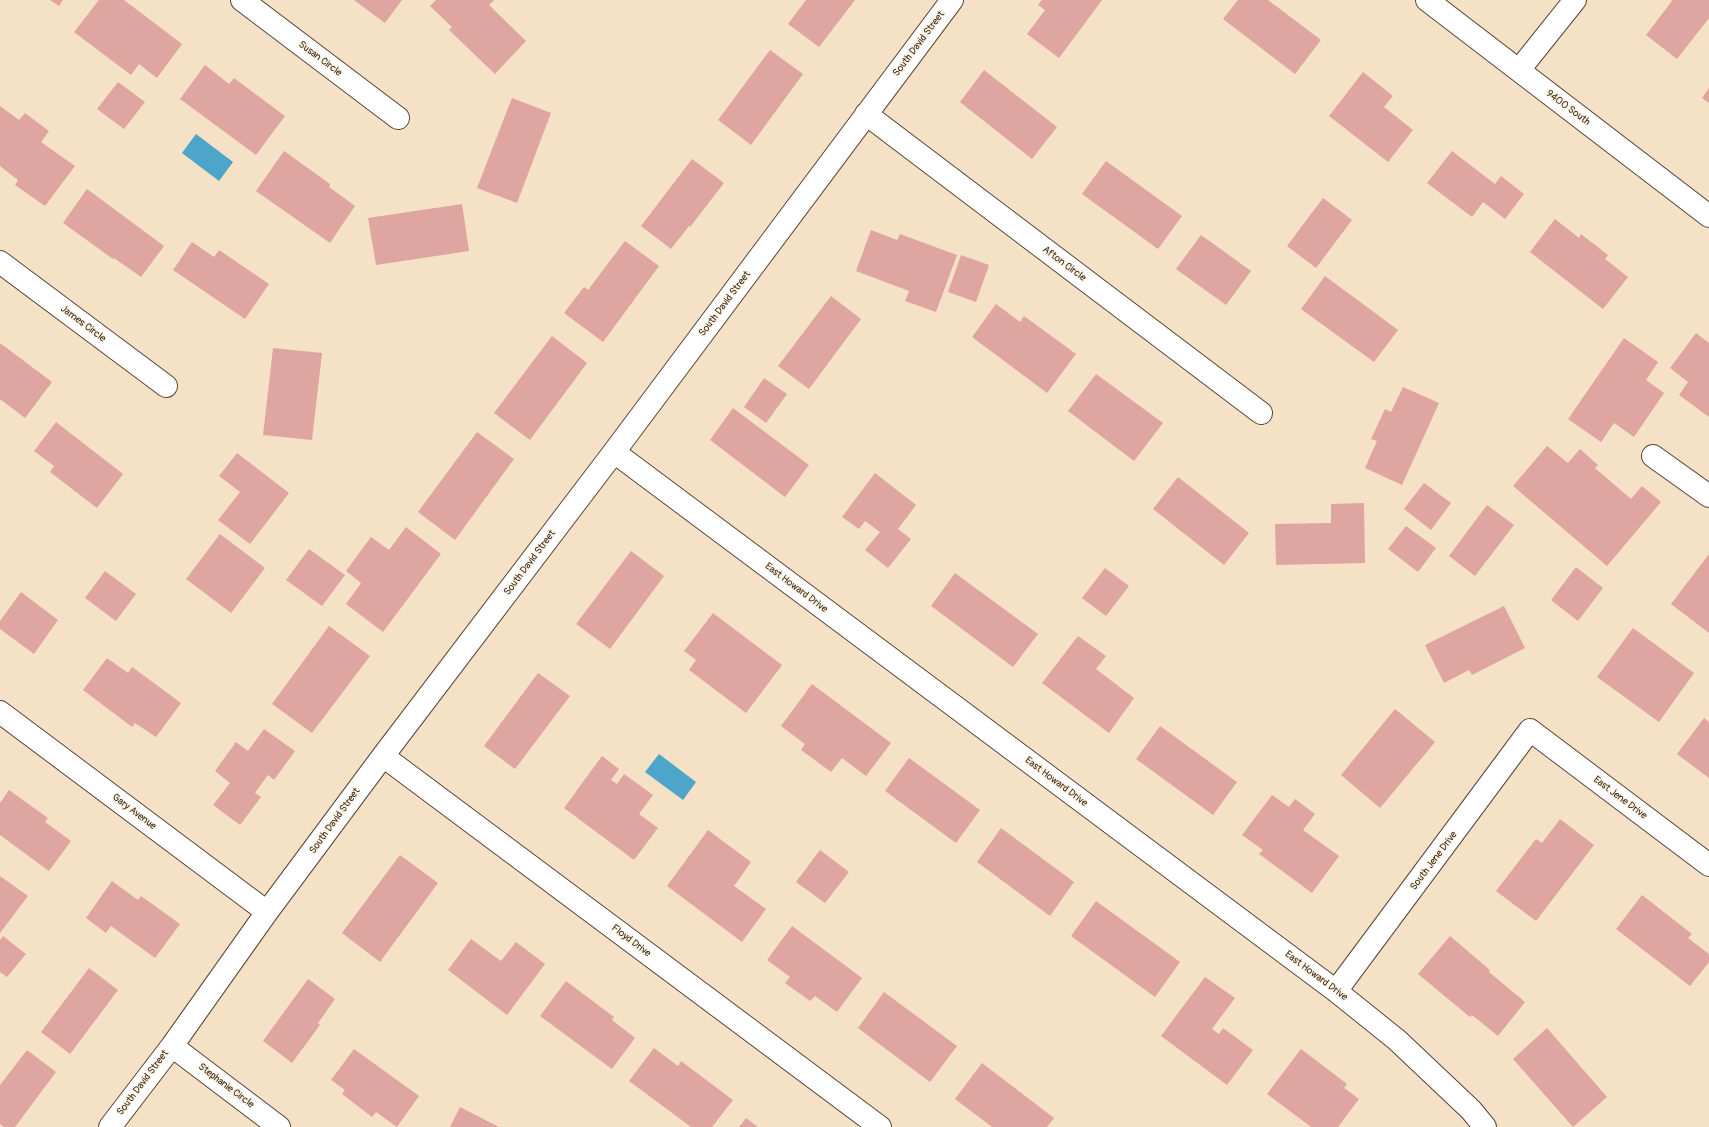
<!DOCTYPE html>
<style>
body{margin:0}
canvas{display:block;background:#f5e1c5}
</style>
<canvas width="1709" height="1127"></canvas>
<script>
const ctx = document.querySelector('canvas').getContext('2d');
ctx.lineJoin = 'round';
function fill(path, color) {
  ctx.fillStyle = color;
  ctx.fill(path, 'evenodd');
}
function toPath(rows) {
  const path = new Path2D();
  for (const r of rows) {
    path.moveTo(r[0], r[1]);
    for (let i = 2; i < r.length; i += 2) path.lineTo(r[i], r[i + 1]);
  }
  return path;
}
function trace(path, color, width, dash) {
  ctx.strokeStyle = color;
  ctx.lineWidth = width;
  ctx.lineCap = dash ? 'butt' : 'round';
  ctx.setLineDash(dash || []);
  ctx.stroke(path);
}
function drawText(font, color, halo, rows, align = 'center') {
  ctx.font = font + ' Pangolin,sans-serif';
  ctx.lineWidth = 3;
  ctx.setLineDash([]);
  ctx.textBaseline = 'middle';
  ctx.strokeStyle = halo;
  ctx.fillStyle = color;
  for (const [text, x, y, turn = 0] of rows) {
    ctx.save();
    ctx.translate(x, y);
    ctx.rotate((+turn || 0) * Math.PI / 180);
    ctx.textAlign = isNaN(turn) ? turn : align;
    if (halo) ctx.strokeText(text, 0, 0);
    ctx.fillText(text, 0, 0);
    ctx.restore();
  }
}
fill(toPath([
 [196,134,233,162,219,181,182,153],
 [659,754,696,782,683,800,645,772]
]), '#4da6ca');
fill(toPath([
 [50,0,63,0,59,6],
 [99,0,124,0,182,44,157,78,139,64,131,75,74,32],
 [354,0,402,0,385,23],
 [436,0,494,0,489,5,526,41,495,74,449,30,452,27,430,6],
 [806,0,855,0,819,47,788,24],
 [1042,0,1102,0,1059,58,1027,34,1045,10,1038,5],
 [1238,0,1268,0,1321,40,1295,74,1223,19],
 [1671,0,1709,0,1709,18,1677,59,1646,35,1672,1],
 [770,50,803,74,751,145,718,120],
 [205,65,229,84,234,78,285,116,256,155,180,99],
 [984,70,1057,127,1032,159,960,102],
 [1363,72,1393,96,1384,107,1413,130,1388,162,1329,116],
 [118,82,145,102,124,129,97,109],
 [1709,88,1709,103,1702,98],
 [512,98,551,113,517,203,477,188],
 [0,106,19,120,25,113,49,131,41,142,75,166,45,206,15,185,18,180,0,166],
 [284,151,330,184,329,187,355,206,330,243,256,191],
 [1452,151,1495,184,1501,176,1524,194,1505,219,1483,202,1472,217,1427,183],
 [692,159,724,183,690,227,689,226,671,249,641,226],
 [1106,161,1182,216,1158,249,1082,194],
 [87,189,164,246,141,277,114,258,113,259,63,223],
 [1323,198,1352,220,1316,268,1287,246],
 [462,204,469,251,376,265,368,218],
 [1555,219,1579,238,1581,234,1608,255,1605,259,1628,277,1603,309,1530,252],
 [871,230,897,240,900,234,957,255,936,312,905,301,909,291,856,271],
 [1201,235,1251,271,1226,305,1176,269],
 [625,241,659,266,603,342,564,313,584,287,588,290],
 [192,242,214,257,219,250,269,284,245,319,173,270],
 [961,255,989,265,976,302,948,292],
 [1325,276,1398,330,1374,362,1301,309],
 [831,296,861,319,809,389,778,366],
 [996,304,1020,322,1024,316,1076,354,1047,393,972,337],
 [1696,333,1709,343,1709,417,1679,395,1688,382,1670,368],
 [552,336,587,363,530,440,494,413],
 [1624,338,1658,362,1646,380,1664,393,1634,437,1614,423,1601,442,1568,419],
 [0,343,52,382,25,418,0,399],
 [273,348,322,353,312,440,263,435],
 [1096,374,1163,423,1134,461,1068,411],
 [764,378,787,394,766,423,744,407],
 [1403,387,1439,403,1402,485,1365,468,1377,441,1371,439,1385,409,1391,412],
 [733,408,809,465,785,497,710,440],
 [56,422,123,474,97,508,50,472,54,466,34,451],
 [477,432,514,459,455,540,418,512],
 [1547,446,1568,463,1580,449,1598,465,1595,468,1631,499,1642,486,1661,502,1607,566,1513,486],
 [237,453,289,493,250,544,218,520,240,492,219,476],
 [875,473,916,505,898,529,911,539,888,568,865,550,880,532,865,521,859,529,842,517],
 [1178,477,1249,533,1224,565,1153,509],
 [1424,483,1451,503,1431,530,1404,509],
 [1364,503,1365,563,1276,565,1275,524,1331,523,1331,504],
 [1487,505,1514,525,1475,576,1449,556],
 [1406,526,1436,548,1418,572,1388,549],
 [406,527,441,554,383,632,346,604,361,583,346,571,371,537,389,550],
 [220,534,265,568,231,613,186,579],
 [309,549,345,575,322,606,286,580],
 [631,551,664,576,610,649,576,624],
 [1709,554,1709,633,1671,604],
 [1576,567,1603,588,1578,621,1551,600],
 [1105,568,1129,586,1106,616,1082,598],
 [105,571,136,594,116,621,85,598],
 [955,573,1038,634,1013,667,931,606],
 [21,592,58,620,34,654,0,629,0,621],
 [1504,606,1525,648,1472,675,1469,670,1444,683,1425,645],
 [713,613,782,665,746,713,689,670,696,660,684,651],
 [329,626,370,656,312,733,272,704],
 [1633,628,1694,673,1659,722,1597,677],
 [1078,636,1106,656,1096,669,1134,698,1109,733,1042,683],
 [107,658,128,673,132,667,181,703,156,737,135,723,132,727,83,690],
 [538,673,570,696,515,769,484,746],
 [812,684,891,743,866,776,842,758,831,772,801,750,805,744,781,726],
 [1395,709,1435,742,1380,808,1341,775],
 [1704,718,1709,722,1709,778,1677,754],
 [1160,726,1237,782,1213,815,1136,759],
 [264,729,295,751,274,780,268,775,255,793,261,797,240,825,213,805,230,783,215,771,236,742,248,751],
 [602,756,619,769,611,780,617,784,624,774,653,795,639,814,658,828,634,860,564,808],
 [909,758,980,810,956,843,885,791],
 [9,790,48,818,45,822,71,841,49,871,0,835,0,803],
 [1272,795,1289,807,1295,799,1315,814,1303,830,1339,856,1312,893,1259,854,1263,850,1242,835],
 [1560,819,1594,845,1536,921,1496,891,1536,839,1542,843],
 [1001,828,1074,882,1050,916,977,862],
 [708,830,751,862,734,886,766,909,742,942,667,886],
 [820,850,849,872,825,903,796,882],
 [400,855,438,883,380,962,342,933],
 [0,876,28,896,0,933],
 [112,881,138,900,141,896,180,924,155,958,111,926,106,933,86,918],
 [1642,895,1692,934,1688,938,1709,954,1709,962,1690,986,1616,929],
 [1096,901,1180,962,1155,997,1071,936],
 [792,926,862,978,837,1012,815,996,810,1001,785,983,790,977,767,960],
 [3,936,26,954,7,977,0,972,0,940],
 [1450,936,1490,970,1489,972,1525,1002,1498,1036,1472,1015,1470,1017,1418,974],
 [471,939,501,961,516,942,545,964,507,1015,448,970],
 [89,968,118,990,70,1054,41,1032],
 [1205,977,1235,998,1212,1029,1219,1034,1223,1028,1253,1050,1227,1085,1161,1036],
 [308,979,335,999,318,1023,320,1025,292,1063,263,1041],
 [566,981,614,1017,612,1020,635,1038,612,1069,540,1016],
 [884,992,957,1046,930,1082,858,1028],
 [1547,1028,1607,1097,1573,1127,1513,1059],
 [654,1048,678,1066,681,1061,733,1100,712,1127,691,1127,629,1081],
 [354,1049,419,1096,397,1127,376,1112,372,1117,342,1094,345,1090,331,1080],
 [1301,1049,1347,1084,1344,1088,1359,1099,1338,1127,1311,1127,1267,1094],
 [27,1050,56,1072,15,1127,4,1127,0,1124,0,1085],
 [982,1063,1054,1118,1047,1127,992,1127,955,1099],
 [460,1107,499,1127,450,1127],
 [746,1118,758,1127,739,1127]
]), '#dfa5a0');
const street = toPath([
 [242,0,398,118],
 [1519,70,1575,0],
 [866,114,1261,413],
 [0,262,166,386],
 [614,452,1336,991,1397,1040,1471,1110,1485,1127],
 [1653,456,1709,496],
 [0,712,267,912],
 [383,756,880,1127],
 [1336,991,1530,730,1709,865],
 [172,1046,279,1127],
 [110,1127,172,1046,267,912,383,756,614,452,952,0]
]);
const secondary = toPath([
 [1427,0,1709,216]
]);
trace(street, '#574537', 24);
trace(secondary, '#574537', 24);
trace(street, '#fff', 22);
trace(secondary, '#fff', 22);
drawText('10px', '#3b2a1e', '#fcf5e5', [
 ["South David Street",919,44,-53],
 ["Susan Circle",320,59,37],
 ["9400 South",1568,108,37],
 ["Afton Circle",1064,264,37],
 ["South David Street",725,304,-53],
 ["James Circle",83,324,37],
 ["South David Street",530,563,-53],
 ["East Howard Drive",796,588,37],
 ["East Howard Drive",1056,782,37],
 ["East Jene Drive",1620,798,37],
 ["Gary Avenue",134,812,37],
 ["South David Street",335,821,-54],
 ["South Jene Drive",1434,861,-53],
 ["Floyd Drive",631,941,37],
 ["East Howard Drive",1316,976,37],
 ["South David Street",143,1083,-53],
 ["Stephanie Circle",226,1086,37]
]);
</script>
